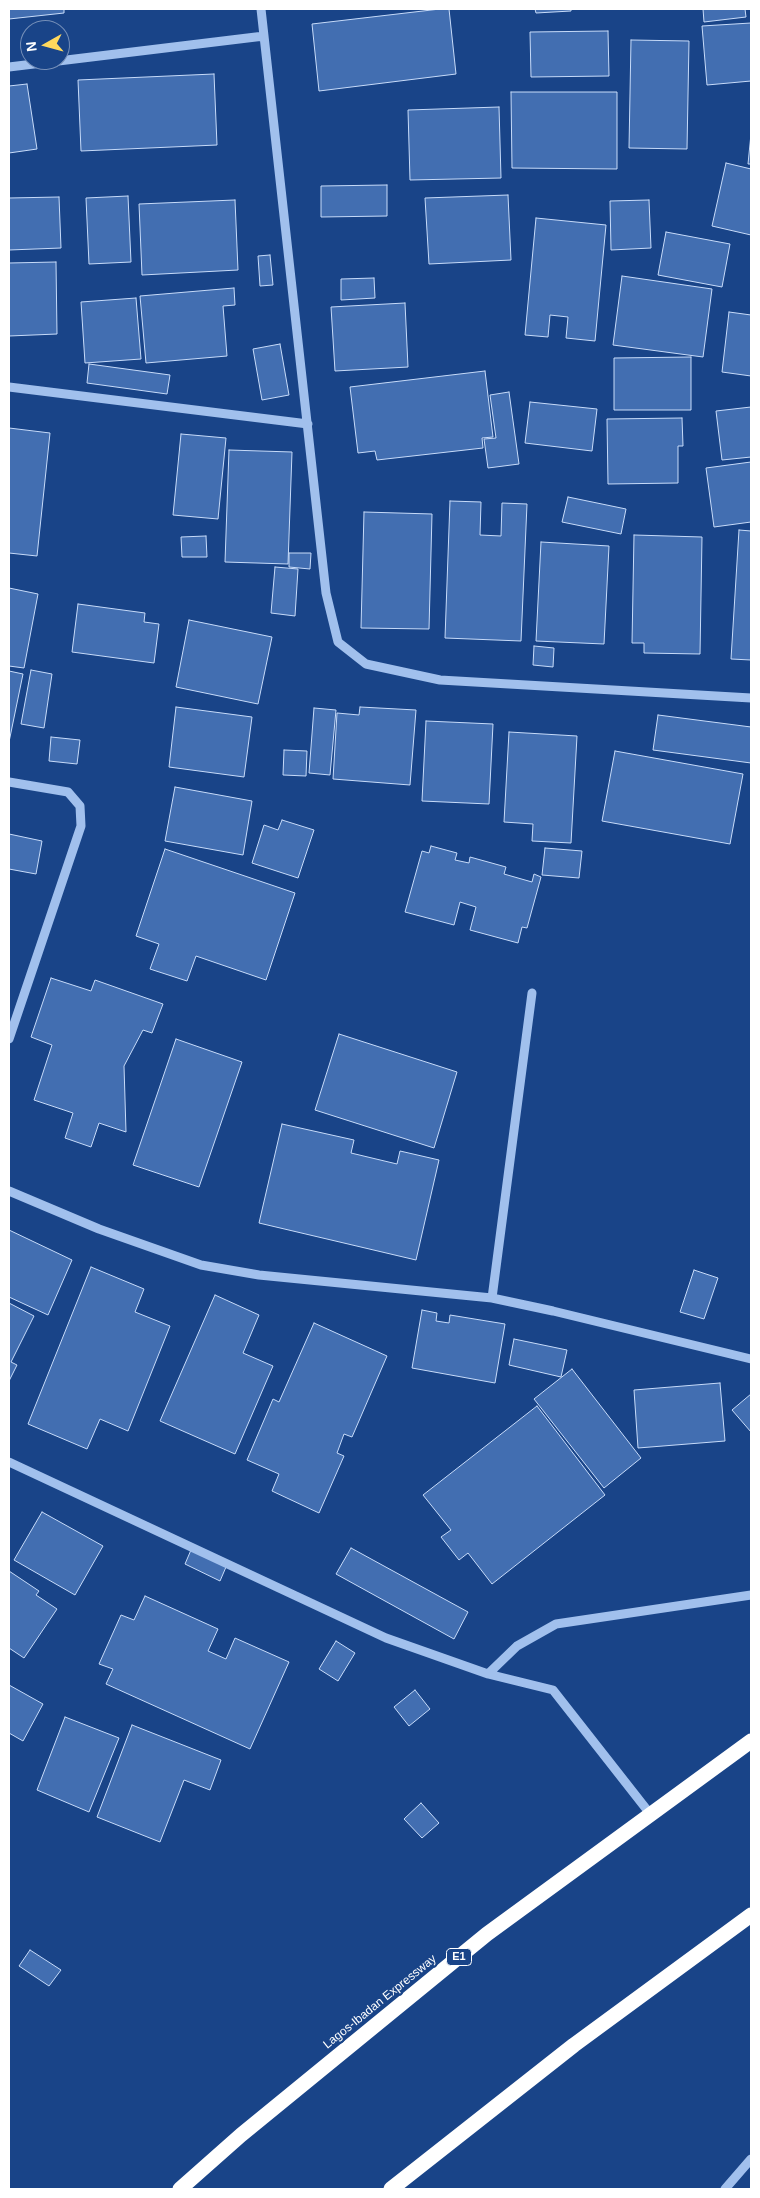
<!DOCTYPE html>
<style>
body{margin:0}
#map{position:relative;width:760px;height:2198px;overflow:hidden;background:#194488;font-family:Arial,sans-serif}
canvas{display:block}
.frame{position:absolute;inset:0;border:10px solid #fff;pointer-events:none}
.north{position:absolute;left:20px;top:20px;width:50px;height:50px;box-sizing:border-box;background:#194488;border:1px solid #758fb8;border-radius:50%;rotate:263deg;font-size:14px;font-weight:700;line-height:20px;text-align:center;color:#fff}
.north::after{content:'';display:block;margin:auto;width:18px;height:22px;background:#ffd85d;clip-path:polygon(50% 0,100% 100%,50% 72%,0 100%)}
</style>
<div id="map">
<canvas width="760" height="2198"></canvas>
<div class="frame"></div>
<div class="north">N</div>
</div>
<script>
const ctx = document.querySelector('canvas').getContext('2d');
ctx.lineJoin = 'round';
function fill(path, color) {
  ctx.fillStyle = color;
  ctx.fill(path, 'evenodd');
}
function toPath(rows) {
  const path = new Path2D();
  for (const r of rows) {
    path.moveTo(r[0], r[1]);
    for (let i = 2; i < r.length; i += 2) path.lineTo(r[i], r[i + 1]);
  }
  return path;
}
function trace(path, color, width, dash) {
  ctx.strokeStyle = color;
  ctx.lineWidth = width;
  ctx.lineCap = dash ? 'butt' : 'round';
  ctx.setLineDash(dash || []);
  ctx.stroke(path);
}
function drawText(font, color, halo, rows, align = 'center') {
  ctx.font = font + ' Arial,sans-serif';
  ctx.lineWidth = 4.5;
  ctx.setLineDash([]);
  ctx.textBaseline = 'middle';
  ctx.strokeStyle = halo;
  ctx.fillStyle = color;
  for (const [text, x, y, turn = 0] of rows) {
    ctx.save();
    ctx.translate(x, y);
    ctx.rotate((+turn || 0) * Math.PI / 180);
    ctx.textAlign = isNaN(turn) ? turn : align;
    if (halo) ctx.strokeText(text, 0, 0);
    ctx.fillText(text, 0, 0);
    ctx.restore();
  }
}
const building = toPath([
 [9,9,64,9,64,13,9,19,9,9],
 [440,9,449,9,456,74,319,91,312,24,440,9],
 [535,9,571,9,571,11,536,13,535,9],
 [703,9,745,9,746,17,704,22,703,9],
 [751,23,751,81,707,85,702,26,751,23],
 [608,31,609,76,531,77,530,32,608,31],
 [631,40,689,41,687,149,629,148,631,40],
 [214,74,217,145,81,151,78,80,214,74],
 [27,84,37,149,9,153,9,86,27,84],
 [511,92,617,92,617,169,512,168,511,92],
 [499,107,501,178,410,180,408,110,499,107],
 [751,134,751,164,748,164,751,134],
 [726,163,751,169,751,235,712,226,726,163],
 [387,185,387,216,321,217,321,186,387,185],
 [508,195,511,260,429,264,425,198,508,195],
 [128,196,131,262,89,264,86,198,128,196],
 [59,197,61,248,9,250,9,198,59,197],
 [235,200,238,270,142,275,139,204,235,200],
 [649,200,651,248,611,250,610,201,649,200],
 [536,218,606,225,595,341,566,338,568,317,550,315,548,337,525,335,536,218],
 [666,232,730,244,722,287,658,275,666,232],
 [270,255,273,285,260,286,258,256,270,255],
 [56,262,57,334,9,336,9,263,56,262],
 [622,276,712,289,703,357,613,345,622,276],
 [374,278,375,298,341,300,341,279,374,278],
 [234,288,235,305,223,306,227,356,146,363,140,296,234,288],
 [136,298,141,359,85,363,81,302,136,298],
 [405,303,408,367,335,371,331,307,405,303],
 [729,312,751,315,751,376,722,372,729,312],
 [280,344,289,395,262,400,253,349,280,344],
 [691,357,691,410,614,410,614,358,691,357],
 [89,364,170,375,167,394,87,383,89,364],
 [485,371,493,437,482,438,483,448,377,460,375,451,358,453,350,387,485,371],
 [509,392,519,464,488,468,484,439,496,438,490,395,509,392],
 [530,402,597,409,592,451,525,443,530,402],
 [751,407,751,457,722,460,716,411,751,407],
 [682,418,683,446,678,446,678,483,608,484,607,419,682,418],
 [9,428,50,433,37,556,9,553,9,428],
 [181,434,226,438,218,519,173,515,181,434],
 [229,450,292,452,288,564,225,562,229,450],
 [751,462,751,522,714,527,706,468,751,462],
 [568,497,626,509,621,534,562,522,568,497],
 [450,501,481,502,480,535,501,536,502,503,527,504,521,641,445,638,450,501],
 [364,512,432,514,429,629,361,628,364,512],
 [739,530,751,531,751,660,731,659,739,530],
 [634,535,702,537,700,654,644,653,644,643,632,643,634,535],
 [206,536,207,557,182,557,181,537,206,536],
 [541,542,609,546,604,644,536,641,541,542],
 [289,553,311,553,310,569,289,567,289,553],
 [275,567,298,569,295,616,271,613,275,567],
 [9,588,38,594,24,668,9,666,9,588],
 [78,604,145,613,144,622,159,624,154,663,72,652,78,604],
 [189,620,272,637,258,704,176,687,189,620],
 [534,646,554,648,553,667,533,665,534,646],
 [31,670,52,674,44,728,21,724,31,670],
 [9,671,23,674,9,742,9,671],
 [176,707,252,717,244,777,169,767,176,707],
 [360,707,416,710,410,785,333,779,337,713,359,715,360,707],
 [314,708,336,710,330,775,309,773,314,708],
 [658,715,751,727,751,763,653,750,658,715],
 [426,721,493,724,489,804,422,801,426,721],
 [509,732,577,736,571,843,532,841,533,824,504,822,509,732],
 [51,737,80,740,77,764,49,761,51,737],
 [284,750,307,751,306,776,283,775,284,750],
 [615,751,743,774,730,844,602,821,615,751],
 [175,787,252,801,243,855,165,841,175,787],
 [282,820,314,830,298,878,252,863,264,825,278,830,282,820],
 [9,834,42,841,36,874,9,869,9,834],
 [431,846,457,853,455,860,469,863,470,857,506,867,504,874,532,882,534,874,541,877,527,928,522,927,518,943,470,930,476,907,460,902,454,925,405,912,422,851,429,853,431,846],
 [545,848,582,851,579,878,542,875,545,848],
 [165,849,295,893,266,980,196,956,187,981,150,969,159,944,136,936,165,849],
 [51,978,91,991,95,980,163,1004,152,1033,143,1030,124,1066,126,1132,99,1123,91,1147,65,1138,73,1113,34,1100,52,1045,31,1037,51,978],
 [339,1034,457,1072,434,1148,315,1110,339,1034],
 [176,1039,242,1062,199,1187,133,1165,176,1039],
 [282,1124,354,1140,351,1153,397,1164,400,1151,439,1160,416,1260,259,1223,282,1124],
 [9,1230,72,1260,48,1315,9,1297,9,1230],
 [91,1267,144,1289,135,1312,170,1326,128,1431,100,1419,87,1449,28,1424,91,1267],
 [694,1270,718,1278,704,1319,680,1312,694,1270],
 [215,1295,259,1315,243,1353,273,1366,235,1454,160,1421,215,1295],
 [9,1303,34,1316,11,1362,17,1365,9,1381,9,1303],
 [422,1310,437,1313,436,1321,449,1323,450,1315,505,1324,495,1383,412,1368,422,1310],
 [314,1323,387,1356,352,1437,344,1434,337,1453,344,1456,319,1513,272,1491,279,1474,247,1460,273,1399,279,1402,314,1323],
 [514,1339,567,1350,561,1377,509,1365,514,1339],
 [572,1369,641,1458,604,1488,534,1399,572,1369],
 [720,1383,725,1441,638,1448,634,1390,720,1383],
 [751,1394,751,1432,732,1410,751,1394],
 [537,1406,605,1495,492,1584,468,1553,459,1560,441,1537,451,1530,423,1495,537,1406],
 [42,1512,103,1546,75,1595,14,1560,42,1512],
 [351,1548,468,1612,454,1639,336,1574,351,1548],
 [191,1550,226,1567,220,1581,185,1564,191,1550],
 [9,1571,39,1591,36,1595,57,1609,24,1658,9,1648,9,1571],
 [145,1596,218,1629,208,1651,226,1659,235,1638,289,1662,250,1749,106,1684,113,1669,99,1664,121,1615,134,1620,145,1596],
 [336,1641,355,1653,338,1681,319,1669,336,1641],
 [9,1685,43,1704,23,1741,9,1733,9,1685],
 [415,1690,430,1709,409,1726,394,1707,415,1690],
 [65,1717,119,1738,89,1812,37,1790,65,1717],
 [132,1725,221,1760,210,1790,184,1780,160,1842,97,1817,132,1725],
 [421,1803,439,1823,422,1838,404,1819,421,1803],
 [30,1950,61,1970,49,1986,19,1966,30,1950]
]);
fill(building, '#426eb1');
trace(building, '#c7dbf9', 1);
trace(toPath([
 [261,9,326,593,338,642,366,664,440,680,751,698],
 [9,67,264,36],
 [9,387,308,424],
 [9,782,68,792,80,806,81,826,9,1039],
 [9,1191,99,1229,201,1265,259,1275,492,1298,553,1311,751,1359],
 [492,1298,532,993],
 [9,1462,386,1638,488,1674,553,1690,651,1815],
 [488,1674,517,1646,556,1624,751,1595],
 [725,2189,751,2159]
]), '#a1c0ed', 9);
trace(toPath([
 [180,2189,241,2135,487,1934,751,1741],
 [391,2189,574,2045,751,1915]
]), '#fff', 15);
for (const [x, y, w] of [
 [459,1957,25]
]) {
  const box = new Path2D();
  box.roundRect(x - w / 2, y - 8.5, w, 17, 4);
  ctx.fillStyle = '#194488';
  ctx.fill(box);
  trace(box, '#fff', 1);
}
drawText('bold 11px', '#fff', null, [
 ["E1",459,1957]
]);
drawText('12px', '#fff', '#194488', [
 ["Lagos-Ibadan Expressway",380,2002,-39]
]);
</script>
